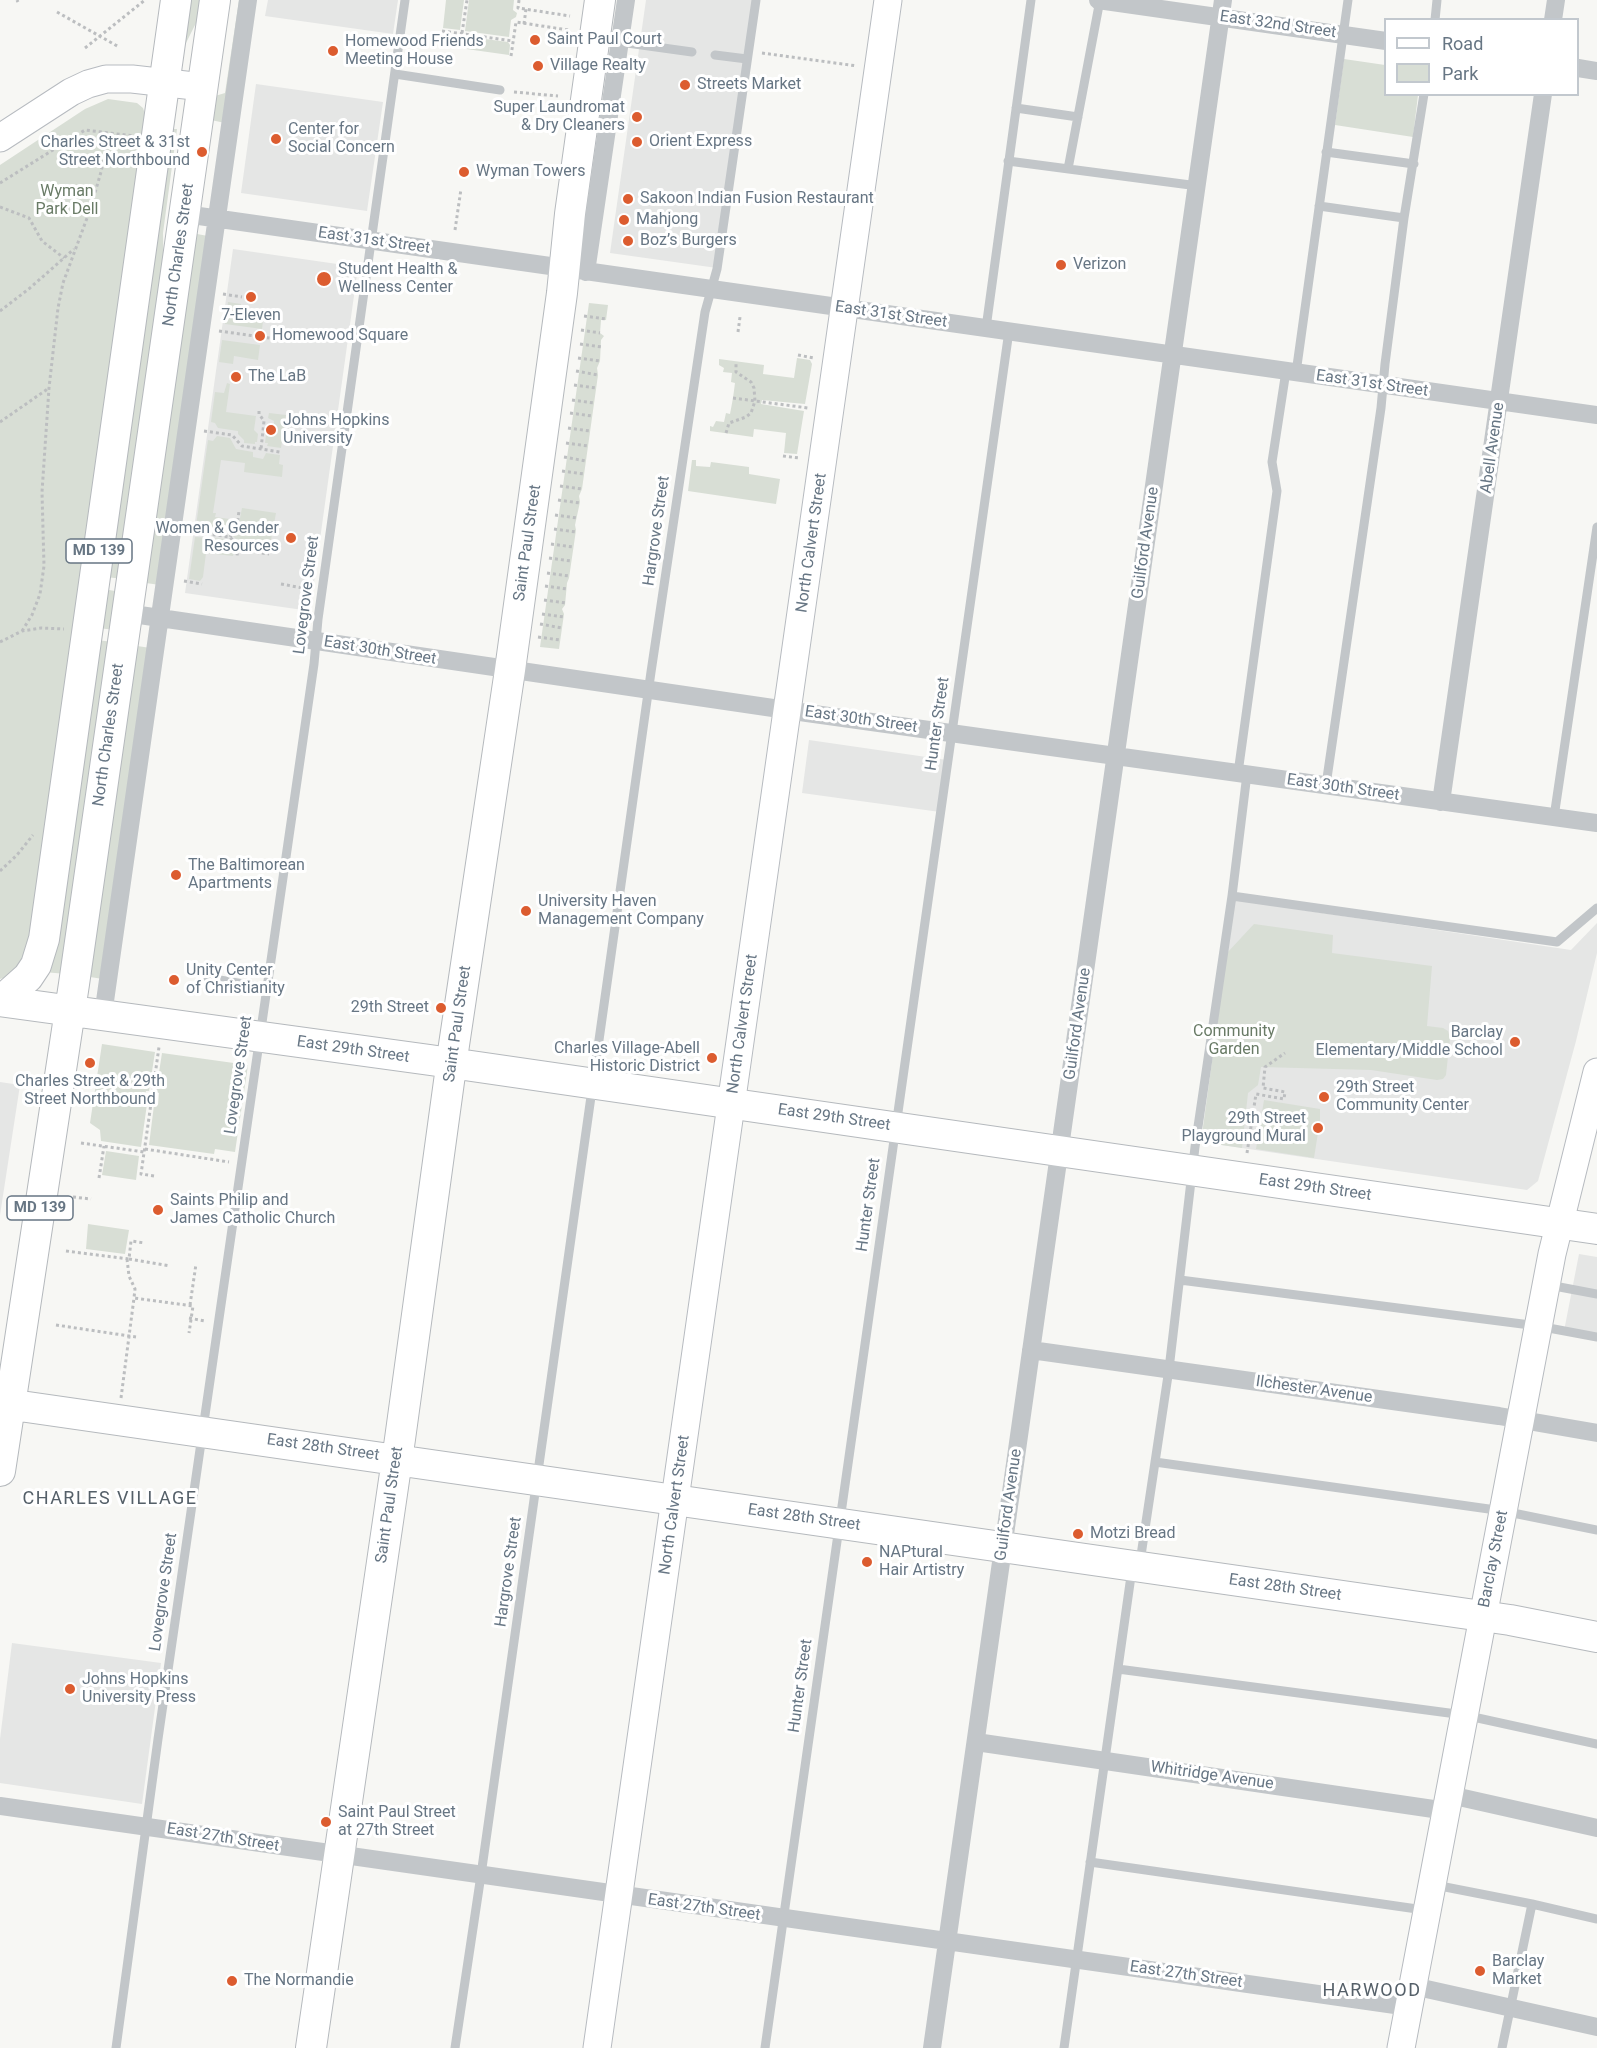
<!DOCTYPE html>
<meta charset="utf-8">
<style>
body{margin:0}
#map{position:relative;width:1597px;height:2048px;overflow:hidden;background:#f7f7f4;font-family:Roboto,sans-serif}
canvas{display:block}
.legend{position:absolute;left:1384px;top:18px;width:195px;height:78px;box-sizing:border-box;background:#fff;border:2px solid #c2c8ce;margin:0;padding:8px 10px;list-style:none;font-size:18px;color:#677684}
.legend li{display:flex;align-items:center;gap:12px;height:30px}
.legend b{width:30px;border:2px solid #c2c8ce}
</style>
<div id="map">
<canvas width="1597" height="2048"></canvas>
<ul class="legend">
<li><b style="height:8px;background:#fff"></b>Road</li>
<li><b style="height:16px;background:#d8ded5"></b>Park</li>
</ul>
</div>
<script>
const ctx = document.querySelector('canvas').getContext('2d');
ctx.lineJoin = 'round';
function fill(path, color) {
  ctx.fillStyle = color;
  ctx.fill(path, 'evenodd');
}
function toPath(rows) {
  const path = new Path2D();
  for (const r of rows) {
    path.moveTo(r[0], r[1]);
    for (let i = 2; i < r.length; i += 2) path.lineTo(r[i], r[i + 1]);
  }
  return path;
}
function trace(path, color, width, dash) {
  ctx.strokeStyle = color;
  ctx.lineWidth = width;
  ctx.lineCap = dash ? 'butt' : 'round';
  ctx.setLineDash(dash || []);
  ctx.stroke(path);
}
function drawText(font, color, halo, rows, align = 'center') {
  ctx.font = font + ' Roboto,sans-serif';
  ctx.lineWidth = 6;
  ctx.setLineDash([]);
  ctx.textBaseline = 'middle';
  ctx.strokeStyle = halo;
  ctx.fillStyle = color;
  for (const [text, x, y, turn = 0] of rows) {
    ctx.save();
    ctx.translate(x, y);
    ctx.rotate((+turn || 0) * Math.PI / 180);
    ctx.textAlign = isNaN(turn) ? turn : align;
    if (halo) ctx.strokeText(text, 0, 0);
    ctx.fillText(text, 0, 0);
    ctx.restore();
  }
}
fill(toPath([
 [268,0,398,0,393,34,265,16],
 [646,0,757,0,717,268,610,253],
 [256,84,383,102,367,211,241,193],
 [233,249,358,267,310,611,185,593],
 [809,740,947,760,940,812,802,793],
 [1235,900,1571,950,1597,923,1597,953,1576,1041,1538,1181,1527,1190,1201,1142],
 [0,1082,20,1085,0,1215],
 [1579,1254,1597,1257,1597,1337,1564,1331],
 [12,1643,161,1663,142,1804,0,1783,0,1739]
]), '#e5e6e5');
fill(toPath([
 [187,0,201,0,196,23,182,51],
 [239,0,243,0,225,123,211,120,215,96,225,93],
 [446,0,464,0,460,30,443,28],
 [469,0,514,0,513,10,517,13,516,17,511,20,509,37,465,31],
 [446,34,508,42,510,45,509,55,445,46],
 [1344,59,1385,65,1386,94,1418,95,1413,137,1335,125],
 [108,99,137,103,143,108,146,117,30,942,23,962,13,975,0,979,0,165,85,109],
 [170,129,177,129,163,233,164,288,124,579,105,577],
 [197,234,208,236,160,585,146,583,195,236],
 [228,302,241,304,241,311,264,314,262,329,225,324],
 [589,303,608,305,606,320,601,320,600,333,604,336,601,340,600,361,597,368,598,375,582,489,579,496,580,502,575,525,576,530,569,578,567,583,565,605,562,609,564,614,559,649,540,647],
 [222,340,260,345,258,360,234,356,233,364,219,362],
 [797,358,810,360,812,364,805,404,762,400,761,404,804,411,797,454,784,453,786,433,754,429,753,437,710,431,710,426,713,427,716,421,724,422,726,413,730,414,733,398,735,383,731,382,732,373,723,372,724,368,719,365,719,359,764,365,763,374,794,378],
 [227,383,230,384,226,412,256,416,254,430,258,434,257,442,255,442,255,444,244,443,244,440,238,434,238,431,218,428,215,423,211,422,215,392,224,393],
 [269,413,286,415,281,448,267,446,268,443,265,443,266,435,272,433,274,421,268,418],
 [217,436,230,438,236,449,253,452,253,457,263,459,266,453,280,455,279,464,283,465,282,477,244,472,245,463,221,460,213,513,216,513,215,517,237,520,235,527,229,533,196,526,208,440,213,441],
 [692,460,696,460,696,466,710,467,711,462,749,467,749,474,780,479,776,504,688,491],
 [242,508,276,513,269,551,240,547,238,541,233,536,238,528],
 [195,537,226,539,235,547,233,556,206,553,203,577,200,581,189,579],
 [103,589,121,592,115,630,98,628],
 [96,640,114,642,67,974,43,972],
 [137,646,151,648,103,979,90,977],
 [1254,924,1333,935,1332,953,1432,966,1427,1026,1443,1028,1448,1031,1450,1038,1446,1075,1443,1079,1437,1080,1371,1070,1261,1067,1258,1085,1248,1093,1242,1148,1201,1142,1227,953],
 [102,1044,155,1052,149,1091,146,1091,144,1103,147,1104,141,1147,101,1141,100,1130,90,1123],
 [162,1053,248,1065,235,1152,215,1149,214,1154,149,1145,154,1105,158,1105,159,1093,156,1092],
 [1264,1100,1320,1109,1320,1120,1314,1158,1256,1149],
 [106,1151,139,1156,136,1180,102,1175],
 [88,1224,129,1230,125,1254,86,1249]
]), '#d8ded5');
const secondary = toPath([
 [0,138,71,92,88,84,106,79,132,79,203,87],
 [597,2048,888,0],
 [1401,2048,1552,1254,1597,1072]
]);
const primary = toPath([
 [0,1001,430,1060,1597,1229],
 [1,1001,28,977,36,965,44,939,176,0],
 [0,1403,1510,1620,1597,1637],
 [0,1471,74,984,215,0],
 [311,2048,400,1439,454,1045,510,670,562,293,570,214,600,0]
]);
trace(secondary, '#b7bbc0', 29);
trace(primary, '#b5b9bd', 32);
trace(toPath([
 [17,0,18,2],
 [519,0,518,8,570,16],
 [57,12,119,47],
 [524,24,526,9],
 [442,31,513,41],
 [462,33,467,0],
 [85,48,145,0],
 [762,53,857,66],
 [511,56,516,22,568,30],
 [514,92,558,96],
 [0,183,85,130,134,136],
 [0,207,29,218,42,241,64,258],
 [455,230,461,189],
 [223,294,242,297],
 [0,311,30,288,74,249],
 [584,316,606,319],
 [581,330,600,333],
 [219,331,283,340],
 [738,332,740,317],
 [580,344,602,347],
 [798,355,814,358],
 [578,358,600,361],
 [576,371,598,375],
 [574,385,596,388],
 [733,398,808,408],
 [572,400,594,403],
 [259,411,259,414,264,421,261,449],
 [570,413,592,416],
 [0,422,49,388],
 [568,428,590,431],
 [204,431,232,435,242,446,280,452],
 [726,433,729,423,746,417,751,413,755,401,754,388,751,382,736,372,736,362],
 [566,443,588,446],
 [783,456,799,458],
 [564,457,586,461],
 [562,471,584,474],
 [560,486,582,489],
 [558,500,580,503],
 [555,515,577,518],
 [554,529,576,532],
 [189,531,230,537,238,546,237,557],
 [230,537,237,526,239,511],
 [551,544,573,547],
 [238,550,269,554],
 [549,558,571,561],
 [547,573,569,576],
 [184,581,202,584],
 [281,584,308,589],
 [545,586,567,589],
 [544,600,566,603],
 [542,614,564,617],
 [540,624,562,628],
 [22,631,32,615,40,594,44,566,42,492,49,388,58,308,63,283,90,210,101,172,109,133],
 [538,637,560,640],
 [0,642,22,631,41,628,64,629],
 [0,871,17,855,33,835],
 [81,1143,144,1152],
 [145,1149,229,1162],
 [1247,1153,1256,1094,1284,1099,1285,1092,1263,1088,1265,1067,1285,1053],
 [154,1176,141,1174,159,1047],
 [99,1178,104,1146],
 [73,1197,91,1199],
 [66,1251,129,1259,131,1241,145,1243],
 [127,1259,129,1276,135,1289,134,1298],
 [129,1259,170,1266],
 [190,1305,196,1264],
 [189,1318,205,1321],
 [56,1325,136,1337],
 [121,1398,134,1298,193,1306,189,1333]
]), '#bcbec0', 3, [3, 3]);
trace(toPath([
 [1435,20,1437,0],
 [620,42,692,52],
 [715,55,747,59],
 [395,74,500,90],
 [1016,108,1078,117],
 [1326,152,1414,164],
 [1008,161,1198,186],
 [1068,169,1100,0],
 [1319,206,1404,218],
 [986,328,1031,0],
 [1296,373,1348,0],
 [1238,773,1277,491,1272,462,1286,371],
 [1326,785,1381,408,1385,364,1404,218,1424,94],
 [1554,817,1597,527],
 [1232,896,1557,942,1597,908],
 [208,978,267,988],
 [1180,1280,1538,1326,1597,1337],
 [1549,1285,1597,1294],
 [1155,1462,1503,1511,1597,1530],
 [1140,1562,1169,1369,1195,1147,1232,896,1247,774],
 [1118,1669,1464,1715,1597,1744],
 [1090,1862,1424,1910],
 [1435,1885,1532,1904,1597,1919],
 [116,2048,158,1739,314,664,318,619,405,0],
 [455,2048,481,1875,651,672,705,312,717,269,756,0],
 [765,2048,1009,331],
 [1064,2048,1132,1569],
 [1502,2048,1532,1904]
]), '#c2c6c9', 9);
trace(toPath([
 [1098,0,1386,41],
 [1553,20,1556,0],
 [1578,68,1597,71],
 [185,214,1597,415],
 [586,272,626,0],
 [126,613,807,713,1597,823],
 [1441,802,1543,94],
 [103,1015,248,0],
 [1031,1350,1499,1416,1597,1433],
 [976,1742,1447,1811],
 [1450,1795,1597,1828],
 [0,1806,1409,2007],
 [1413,1986,1597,2027],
 [932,2048,1223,0]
]), '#c2c6c9', 18);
trace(secondary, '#fff', 27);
trace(primary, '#fff', 30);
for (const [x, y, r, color] of [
 [535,40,6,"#dc5c2f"],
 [333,51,6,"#dc5c2f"],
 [538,66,6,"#dc5c2f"],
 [685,85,6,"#dc5c2f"],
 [637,117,6,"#dc5c2f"],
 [276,139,6,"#dc5c2f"],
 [637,142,6,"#dc5c2f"],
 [202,152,6,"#dc5c2f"],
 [464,172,6,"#dc5c2f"],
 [628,199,6,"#dc5c2f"],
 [624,220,6,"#dc5c2f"],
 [628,241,6,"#dc5c2f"],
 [1061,265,6,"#dc5c2f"],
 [324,279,8,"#dc5c2f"],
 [251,297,6,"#dc5c2f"],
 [260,336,6,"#dc5c2f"],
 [236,377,6,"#dc5c2f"],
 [271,430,6,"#dc5c2f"],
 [291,538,6,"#dc5c2f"],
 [176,875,6,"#dc5c2f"],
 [526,911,6,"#dc5c2f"],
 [174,980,6,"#dc5c2f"],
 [441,1008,6,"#dc5c2f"],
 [1515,1042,6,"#dc5c2f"],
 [712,1058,6,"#dc5c2f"],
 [90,1063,6,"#dc5c2f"],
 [1324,1097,6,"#dc5c2f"],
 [1318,1128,6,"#dc5c2f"],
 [158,1210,6,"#dc5c2f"],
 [1078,1534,6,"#dc5c2f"],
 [867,1562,6,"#dc5c2f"],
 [70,1689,6,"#dc5c2f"],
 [326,1822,6,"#dc5c2f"],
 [1480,1971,6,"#dc5c2f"],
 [232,1981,6,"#dc5c2f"]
]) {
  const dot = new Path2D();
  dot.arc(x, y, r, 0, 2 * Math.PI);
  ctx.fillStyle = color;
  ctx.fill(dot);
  trace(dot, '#fff', 2);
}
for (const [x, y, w] of [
 [99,551,66],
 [40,1208,66]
]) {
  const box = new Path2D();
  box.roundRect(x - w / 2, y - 12, w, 24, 4.5);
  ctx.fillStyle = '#fff';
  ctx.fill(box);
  trace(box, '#677684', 1.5);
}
drawText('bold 15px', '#677684', null, [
 ["MD 139",99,551],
 ["MD 139",40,1208]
]);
drawText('16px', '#677684', '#fff', [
 ["East 32nd Street",1278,25,8],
 ["East 31st Street",374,241,8],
 ["North Charles Street",179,255,-82],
 ["East 31st Street",891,315,8],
 ["East 31st Street",1372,384,8],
 ["Abell Avenue",1493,448,-82],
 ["Hargrove Street",657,531,-82],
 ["Saint Paul Street",528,543,-82],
 ["North Calvert Street",812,543,-82],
 ["Guilford Avenue",1146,543,-82],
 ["Lovegrove Street",307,595,-83],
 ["East 30th Street",380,651,9],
 ["East 30th Street",861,720,8],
 ["Hunter Street",938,724,-82],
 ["North Charles Street",109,735,-82],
 ["East 30th Street",1343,788,8],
 ["Saint Paul Street",458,1024,-82],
 ["North Calvert Street",743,1024,-82],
 ["Guilford Avenue",1078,1024,-82],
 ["East 29th Street",353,1050,8],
 ["Lovegrove Street",239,1075,-82],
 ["East 29th Street",834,1118,8],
 ["East 29th Street",1315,1188,8],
 ["Hunter Street",869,1205,-82],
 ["Ilchester Avenue",1314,1390,8],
 ["East 28th Street",323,1448,8],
 ["Saint Paul Street",390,1505,-82],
 ["North Calvert Street",675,1505,-82],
 ["Guilford Avenue",1009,1505,-82],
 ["East 28th Street",804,1518,8],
 ["Barclay Street",1494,1559,-79],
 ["Hargrove Street",509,1572,-82],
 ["East 28th Street",1285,1588,8],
 ["Lovegrove Street",164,1592,-82],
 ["Hunter Street",801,1686,-82],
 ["Whitridge Avenue",1212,1776,8],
 ["East 27th Street",223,1838,9],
 ["East 27th Street",704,1908,8],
 ["East 27th Street",1186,1975,8]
]);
drawText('16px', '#677684', '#fff', [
 ["Saint Paul Court",547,40],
 ["Homewood Friends",345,42],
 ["Meeting House",345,60],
 ["Village Realty",550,66],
 ["Streets Market",697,85],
 ["Super Laundromat",625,108,"right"],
 ["& Dry Cleaners",625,126,"right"],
 ["Center for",288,130],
 ["Social Concern",288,148],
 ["Orient Express",649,142],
 ["Charles Street & 31st",190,143,"right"],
 ["Street Northbound",190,161,"right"],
 ["Wyman Towers",476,172],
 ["Sakoon Indian Fusion Restaurant",640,199],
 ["Mahjong",636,220],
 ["Boz’s Burgers",640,241],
 ["Verizon",1073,265],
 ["Student Health &",338,270],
 ["Wellness Center",338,288],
 ["7-Eleven",251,316,"center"],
 ["Homewood Square",272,336],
 ["The LaB",248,377],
 ["Johns Hopkins",283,421],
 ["University",283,439],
 ["Women & Gender",279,529,"right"],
 ["Resources",279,547,"right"],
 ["The Baltimorean",188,866],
 ["Apartments",188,884],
 ["University Haven",538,902],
 ["Management Company",538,920],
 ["Unity Center",186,971],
 ["of Christianity",186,989],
 ["29th Street",429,1008,"right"],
 ["Barclay",1503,1033,"right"],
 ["Elementary/Middle School",1503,1051,"right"],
 ["Charles Village-Abell",700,1049,"right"],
 ["Historic District",700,1067,"right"],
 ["Charles Street & 29th",90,1082,"center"],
 ["Street Northbound",90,1100,"center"],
 ["29th Street",1336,1088],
 ["Community Center",1336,1106],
 ["29th Street",1306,1119,"right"],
 ["Playground Mural",1306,1137,"right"],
 ["Saints Philip and",170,1201],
 ["James Catholic Church",170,1219],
 ["Motzi Bread",1090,1534],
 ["NAPtural",879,1553],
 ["Hair Artistry",879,1571],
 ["Johns Hopkins",82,1680],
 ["University Press",82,1698],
 ["Saint Paul Street",338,1813],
 ["at 27th Street",338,1831],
 ["Barclay",1492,1962],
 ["Market",1492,1980],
 ["The Normandie",244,1981]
], 'left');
drawText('16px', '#697b66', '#fff', [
 ["Wyman",67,192],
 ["Park Dell",67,210],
 ["Community",1234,1032],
 ["Garden",1234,1050]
]);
ctx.letterSpacing = '1.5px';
drawText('18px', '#556069', '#fff', [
 ["CHARLES VILLAGE",110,1499],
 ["HARWOOD",1372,1991]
]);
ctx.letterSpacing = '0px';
</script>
